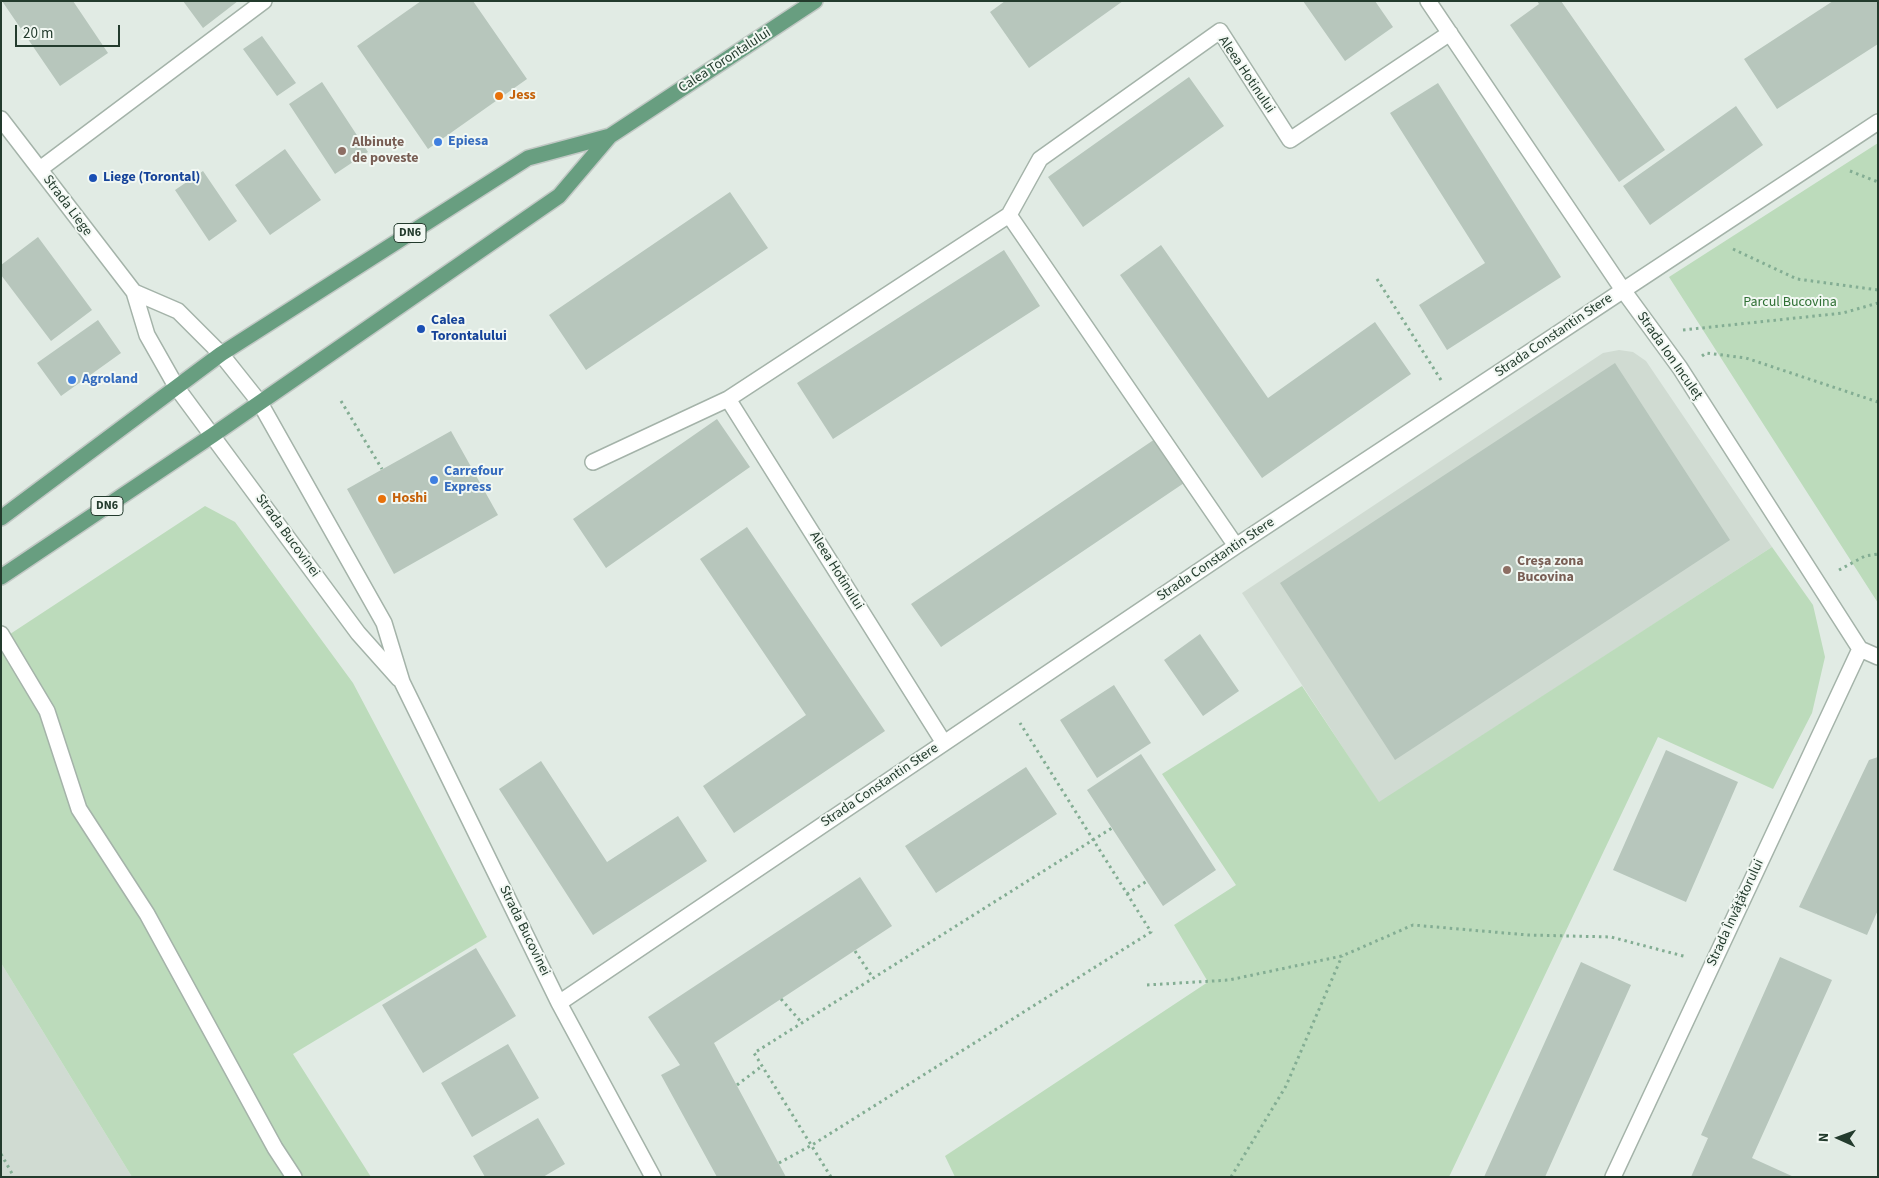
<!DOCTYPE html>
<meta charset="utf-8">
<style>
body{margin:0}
#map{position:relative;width:1879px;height:1178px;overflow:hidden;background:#e1ebe4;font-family:"Source Sans 3",sans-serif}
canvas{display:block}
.frame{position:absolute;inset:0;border:2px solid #233b2d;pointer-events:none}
.north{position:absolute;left:1814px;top:1113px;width:50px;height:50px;-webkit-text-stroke:4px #f2f8f3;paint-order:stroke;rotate:272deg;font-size:14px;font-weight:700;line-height:20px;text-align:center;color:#233b2d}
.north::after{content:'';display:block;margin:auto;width:18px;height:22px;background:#233b2d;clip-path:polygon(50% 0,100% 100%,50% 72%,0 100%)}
.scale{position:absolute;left:15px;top:25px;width:105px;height:22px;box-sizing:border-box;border:2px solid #233b2d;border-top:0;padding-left:6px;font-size:15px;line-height:18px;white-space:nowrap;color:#233b2d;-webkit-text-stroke:4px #f2f8f3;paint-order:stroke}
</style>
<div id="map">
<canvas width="1879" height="1178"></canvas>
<div class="frame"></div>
<div class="north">N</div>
<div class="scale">20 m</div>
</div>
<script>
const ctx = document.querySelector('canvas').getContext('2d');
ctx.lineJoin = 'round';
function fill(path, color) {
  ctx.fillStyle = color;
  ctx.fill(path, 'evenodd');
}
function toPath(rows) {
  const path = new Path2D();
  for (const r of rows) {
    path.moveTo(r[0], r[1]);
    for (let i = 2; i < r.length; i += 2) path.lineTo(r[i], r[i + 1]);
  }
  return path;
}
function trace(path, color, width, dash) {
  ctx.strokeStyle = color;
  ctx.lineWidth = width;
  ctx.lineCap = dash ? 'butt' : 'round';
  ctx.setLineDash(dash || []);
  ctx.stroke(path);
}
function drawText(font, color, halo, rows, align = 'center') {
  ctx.font = font + ' "Source Sans 3",sans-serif';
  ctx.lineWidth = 4;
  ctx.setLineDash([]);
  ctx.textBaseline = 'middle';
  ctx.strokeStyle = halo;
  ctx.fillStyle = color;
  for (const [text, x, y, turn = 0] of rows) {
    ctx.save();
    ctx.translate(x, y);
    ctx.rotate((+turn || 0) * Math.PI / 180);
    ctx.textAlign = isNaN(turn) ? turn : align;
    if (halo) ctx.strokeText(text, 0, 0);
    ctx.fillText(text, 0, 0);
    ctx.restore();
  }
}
fill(toPath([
 [1619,350,1633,352,1646,361,1772,547,1379,803,1242,593,1603,353],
 [1,963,132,1177,3,1177,1,1174]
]), '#d0dbd2');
fill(toPath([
 [1878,143,1878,603,1669,277],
 [205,506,235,522,353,683,487,937,293,1054,371,1177,132,1177,1,963,1,640],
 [1772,547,1813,605,1825,657,1812,713,1773,789,1658,737,1449,1177,955,1177,945,1156,1208,982,1174,925,1236,885,1162,774,1302,686,1379,802]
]), '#bcdbbb');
fill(toPath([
 [2,1,73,1,108,53,60,86],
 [183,1,238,1,203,28],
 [421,1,473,1,527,79,428,149,357,46],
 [1005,1,1123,1,1029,68,990,12],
 [1303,1,1375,1,1393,27,1345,61],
 [1537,1,1561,1,1665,150,1619,182,1510,25,1539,4],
 [1833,1,1878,1,1878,44,1777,109,1744,59],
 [262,36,296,83,277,96,243,49],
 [1189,77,1224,126,1083,227,1048,177],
 [322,82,368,152,335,174,289,104],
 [1438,83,1561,277,1447,350,1419,305,1485,263,1390,113],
 [1736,106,1763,145,1650,225,1623,186],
 [285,149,321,200,270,235,235,185],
 [203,171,237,221,209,241,175,190],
 [730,192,768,248,586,370,549,315],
 [38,237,92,310,51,341,1,275,1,265],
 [1161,245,1268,398,1375,322,1411,374,1262,478,1120,275],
 [1004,250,1040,306,833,439,797,383],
 [98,320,121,353,61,396,37,363],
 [1615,363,1730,540,1395,760,1280,583],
 [717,419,750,467,606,568,573,519],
 [451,431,498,515,394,574,347,489],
 [1158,437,1187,481,941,647,911,604],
 [747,527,885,731,734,833,703,786,806,715,700,559],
 [1200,634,1239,691,1203,716,1164,660],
 [1114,685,1151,743,1097,778,1060,720],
 [1666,750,1738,782,1686,902,1613,870],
 [1141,754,1216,870,1163,906,1087,790],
 [1878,757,1878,910,1867,935,1799,907,1869,760],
 [541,761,607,862,678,816,707,861,593,935,499,789],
 [1026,767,1057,814,936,893,905,846],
 [860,877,892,926,714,1043,786,1177,717,1177,661,1075,680,1065,648,1017],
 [476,948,516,1016,423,1073,382,1005],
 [1780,957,1832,980,1752,1158,1794,1177,1691,1177,1708,1138,1701,1135],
 [1581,962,1631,985,1545,1177,1484,1177],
 [508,1044,539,1098,472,1137,441,1083],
 [538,1118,565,1164,543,1177,485,1177,473,1156]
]), '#b7c6bc');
const minor = toPath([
 [1428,1,1623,290,1680,368,1860,649,1878,657],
 [1,119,134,292,147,335,177,388,358,633,399,679],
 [40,169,264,1],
 [1009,215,1040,159,1220,31,1290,140,1450,33],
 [134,292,178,311,221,354,260,403,384,623,402,682,559,1003,653,1177],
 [593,462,728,399],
 [1,634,47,711,79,809,147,914,275,1148,294,1177],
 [944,743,728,399,1009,215,1236,546],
 [559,1003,1236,546,1878,122],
 [1613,1177,1860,649]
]);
const major = toPath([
 [1,518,221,354,528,158,610,136],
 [1,577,213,435,559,196,610,136,815,1]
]);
trace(minor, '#a4b3a9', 18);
trace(major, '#c1c8c4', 18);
trace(toPath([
 [1850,171,1878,182],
 [1733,249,1797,279,1878,290],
 [1377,279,1441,380],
 [1683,330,1843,313,1878,303],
 [1702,356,1706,353,1746,358,1878,402],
 [341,401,382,469],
 [1839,570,1865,556,1878,554],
 [1127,894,1147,881],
 [855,951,873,978],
 [1147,985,1229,980,1342,956,1413,925,1528,935,1611,937,1687,957],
 [781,999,802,1023],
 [737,1085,762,1066],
 [1,1154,14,1177],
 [779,1163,812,1145,1151,932,1020,723],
 [831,1177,754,1053,1112,828],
 [1231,1177,1286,1086,1342,956]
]), '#83ad93', 3, [2.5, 4]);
trace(minor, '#fff', 15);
trace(major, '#689e80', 15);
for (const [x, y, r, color] of [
 [499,96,5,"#e8710a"],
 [438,142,5,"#3f7fe0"],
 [342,151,5,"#8d6e63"],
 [93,178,5,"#1a4fb4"],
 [421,329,5,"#1a4fb4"],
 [72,380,5,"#3f7fe0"],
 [434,480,5,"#3f7fe0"],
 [382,499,5,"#e8710a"],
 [1507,570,5,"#8d6e63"]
]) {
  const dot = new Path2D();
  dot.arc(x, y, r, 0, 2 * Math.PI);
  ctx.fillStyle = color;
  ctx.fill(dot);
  trace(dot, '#f2f8f3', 2);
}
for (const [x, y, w] of [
 [410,233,32],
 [107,506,32]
]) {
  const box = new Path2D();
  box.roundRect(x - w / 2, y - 9.5, w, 19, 4);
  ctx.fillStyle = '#f2f8f3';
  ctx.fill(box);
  trace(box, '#233b2d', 1);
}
drawText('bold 12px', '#233b2d', null, [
 ["DN6",410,233],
 ["DN6",107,506]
]);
drawText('14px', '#233b2d', '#f2f8f3', [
 ["Calea Torontalului",725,61,-33],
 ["Aleea Hotinului",1246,75,56],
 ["Strada Liege",67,206,53],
 ["Strada Constantin Stere",1554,336,-34],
 ["Strada Ion Inculeț",1669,356,55],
 ["Strada Bucovinei",287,536,54],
 ["Strada Constantin Stere",1216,560,-34],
 ["Aleea Hotinului",836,571,58],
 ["Strada Constantin Stere",880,786,-34],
 ["Strada Învățătorului",1736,913,-65],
 ["Strada Bucovinei",524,931,64]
]);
drawText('bold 14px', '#c56008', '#f2f8f3', [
 ["Jess",509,96],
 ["Hoshi",392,499]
], 'left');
drawText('bold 14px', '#366cbe', '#f2f8f3', [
 ["Epiesa",448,142],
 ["Agroland",82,380],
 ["Carrefour",444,472],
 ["Express",444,488]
], 'left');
drawText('bold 14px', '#785e54', '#f2f8f3', [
 ["Albinuțe",352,143],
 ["de poveste",352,159],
 ["Creșa zona",1517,562],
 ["Bucovina",1517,578]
], 'left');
drawText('bold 14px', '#164399', '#f2f8f3', [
 ["Liege (Torontal)",103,178],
 ["Calea",431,321],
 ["Torontalului",431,337]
], 'left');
drawText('14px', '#2f7034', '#f2f8f3', [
 ["Parcul Bucovina",1790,303]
]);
</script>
